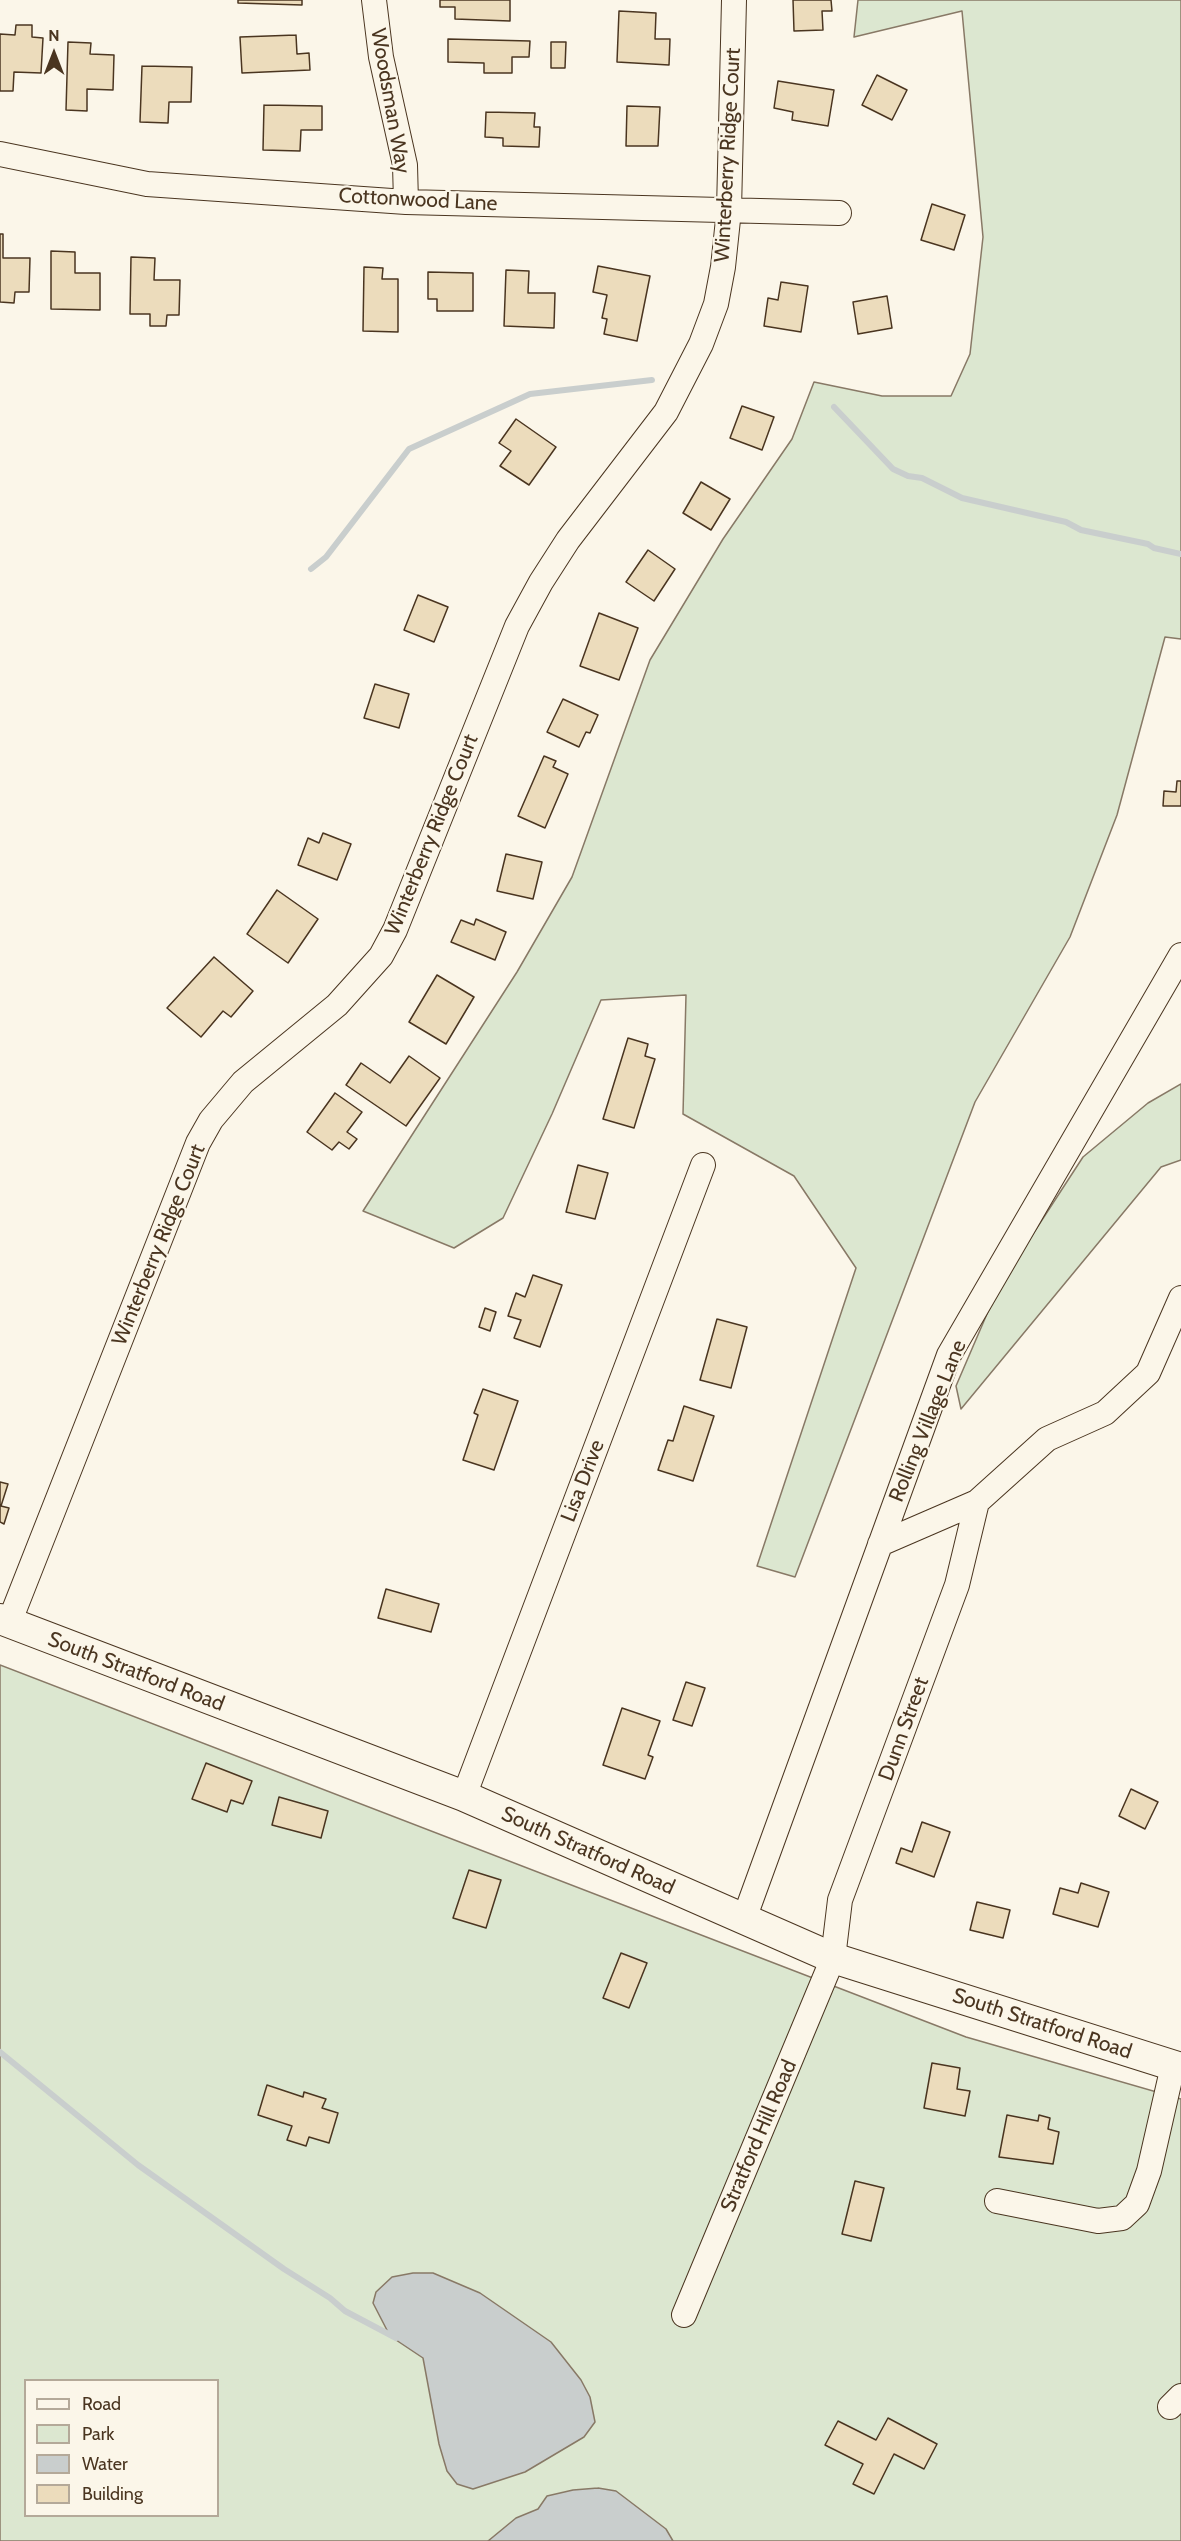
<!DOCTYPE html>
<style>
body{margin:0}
#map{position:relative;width:1181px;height:2541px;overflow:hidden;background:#fbf6e9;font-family:Cabin,sans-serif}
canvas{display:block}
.legend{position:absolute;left:24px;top:2379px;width:195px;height:138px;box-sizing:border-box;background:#fbf6e9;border:2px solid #b4a999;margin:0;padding:8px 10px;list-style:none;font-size:18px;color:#4a3520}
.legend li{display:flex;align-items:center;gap:12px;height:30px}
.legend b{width:30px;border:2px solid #b4a999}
.north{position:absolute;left:24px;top:24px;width:60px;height:60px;-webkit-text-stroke:4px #fbf6e9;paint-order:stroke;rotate:0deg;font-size:16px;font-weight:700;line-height:24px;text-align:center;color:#4a3520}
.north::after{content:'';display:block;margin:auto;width:21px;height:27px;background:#4a3520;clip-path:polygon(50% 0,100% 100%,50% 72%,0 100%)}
</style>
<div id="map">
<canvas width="1181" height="2541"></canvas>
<ul class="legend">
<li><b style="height:8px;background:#fbf6e9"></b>Road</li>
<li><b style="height:16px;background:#dce7d0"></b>Park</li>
<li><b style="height:16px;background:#c9cecd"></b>Water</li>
<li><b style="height:16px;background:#ecdcbc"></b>Building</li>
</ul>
<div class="north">N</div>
</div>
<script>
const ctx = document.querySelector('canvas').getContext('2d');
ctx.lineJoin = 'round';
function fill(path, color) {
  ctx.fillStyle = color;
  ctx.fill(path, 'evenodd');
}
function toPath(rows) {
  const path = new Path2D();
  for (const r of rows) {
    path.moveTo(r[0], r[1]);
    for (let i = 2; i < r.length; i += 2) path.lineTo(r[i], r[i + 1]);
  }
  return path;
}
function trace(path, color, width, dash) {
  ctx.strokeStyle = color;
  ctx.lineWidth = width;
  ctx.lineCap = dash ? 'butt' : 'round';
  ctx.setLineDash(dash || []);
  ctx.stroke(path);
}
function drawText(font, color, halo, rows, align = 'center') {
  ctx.font = font + ' Cabin,sans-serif';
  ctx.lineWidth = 4.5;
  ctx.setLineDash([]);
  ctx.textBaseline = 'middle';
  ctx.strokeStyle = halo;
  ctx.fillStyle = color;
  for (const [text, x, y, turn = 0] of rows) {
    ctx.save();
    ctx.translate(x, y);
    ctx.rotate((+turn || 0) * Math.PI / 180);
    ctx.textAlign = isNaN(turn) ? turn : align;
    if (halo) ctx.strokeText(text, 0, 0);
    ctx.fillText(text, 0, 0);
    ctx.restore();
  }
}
const green = toPath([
 [858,0,1181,0,1181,639,1165,637,1117,815,1070,937,975,1102,795,1577,757,1566,856,1268,794,1176,683,1114,686,995,601,1000,552,1114,503,1218,454,1248,363,1211,517,972,572,877,650,660,723,539,792,439,814,382,882,396,951,396,970,354,983,237,962,11,854,37,858,0],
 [1181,1084,1181,1160,1161,1167,961,1409,956,1386,999,1286,1083,1157,1148,1103,1181,1084],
 [0,1665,966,2037,1181,2099,1181,2541,0,2541,0,1665],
 [26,2380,218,2380,218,2516,26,2516,26,2380]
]);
fill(green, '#dce7d0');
trace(green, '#887966', 1.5);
const water = toPath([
 [413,2273,433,2273,480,2293,551,2342,581,2380,590,2397,595,2422,584,2437,525,2472,473,2489,457,2484,447,2471,439,2444,423,2358,390,2336,373,2303,376,2292,392,2277,413,2273],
 [598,2488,616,2491,666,2529,673,2541,488,2541,516,2518,538,2509,547,2496,573,2490,598,2488]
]);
fill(water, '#c9cecd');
trace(water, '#887966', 1.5);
trace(toPath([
 [834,407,893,469,908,476,922,478,962,498,1066,522,1081,530,1148,544,1154,548,1181,554],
 [311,569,326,557,409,449,530,394,652,380],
 [0,2052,138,2165,284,2269,330,2298,345,2311,396,2338]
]), '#c9cecd', 6);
const building = toPath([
 [238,0,302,0,302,5,238,3,238,0],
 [440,0,510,0,510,21,455,19,455,7,440,7,440,0],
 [793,0,831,0,832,11,822,11,823,30,794,31,793,0],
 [619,11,656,13,655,39,670,39,669,65,617,62,619,11],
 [16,25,32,25,32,37,43,38,41,73,14,72,13,91,0,91,0,34,15,35,16,25],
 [296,35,297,54,309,53,310,70,242,73,240,37,296,35],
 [448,39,530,41,529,57,512,57,512,73,484,73,484,63,448,62,448,39],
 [68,42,91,43,90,54,114,55,113,90,87,89,87,111,66,110,68,42],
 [551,42,566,42,565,68,551,68,551,42],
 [142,66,192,67,191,102,169,102,168,123,140,122,142,66],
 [877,75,907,90,892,120,862,105,877,75],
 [778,81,834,90,828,126,792,120,793,112,774,108,778,81],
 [264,105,322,106,322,130,301,130,300,151,263,150,264,105],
 [627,106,660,107,658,146,626,146,627,106],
 [486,112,535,113,534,127,540,127,539,147,503,146,503,138,485,137,486,112],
 [932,204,965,215,954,250,921,240,932,204],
 [0,234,3,234,3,258,30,258,29,292,15,292,14,303,0,302,0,234],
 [51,251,75,252,75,273,100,273,100,310,51,309,51,251],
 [131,257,155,258,154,280,180,280,179,315,167,315,166,326,150,326,150,314,130,314,131,257],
 [598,266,650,276,637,341,604,334,607,319,602,318,607,295,593,292,598,266],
 [364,267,383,268,382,279,398,279,398,332,363,331,364,267],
 [506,270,529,271,528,293,555,293,554,328,504,326,506,270],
 [428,272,473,273,473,311,437,311,437,299,428,299,428,272],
 [781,282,808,286,801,332,764,326,768,298,778,300,781,282],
 [887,296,892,328,858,334,853,302,887,296],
 [742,406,774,417,762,450,730,438,742,406],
 [516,419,556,447,529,485,500,466,511,451,499,443,516,419],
 [701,482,730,499,711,530,683,513,701,482],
 [648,550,675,569,654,601,626,582,648,550],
 [418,595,448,607,434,642,404,630,418,595],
 [599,613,638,628,619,680,580,666,599,613],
 [375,684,409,694,399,728,364,718,375,684],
 [563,699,598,715,590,733,586,732,579,747,547,732,563,699],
 [544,756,556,761,553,767,568,774,545,828,518,816,544,756],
 [1177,781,1181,781,1181,806,1163,806,1164,791,1176,792,1177,781],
 [323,833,351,844,337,880,298,865,308,838,319,843,323,833],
 [506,854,542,862,533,899,497,891,506,854],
 [277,890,318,919,288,963,247,934,277,890],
 [476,919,506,932,495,960,451,942,461,920,474,925,476,919],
 [214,957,253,991,231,1017,223,1011,201,1037,167,1008,214,957],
 [437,975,474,997,446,1044,409,1022,437,975],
 [628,1038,648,1044,645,1056,655,1059,634,1128,603,1119,628,1038],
 [409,1056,440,1078,406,1126,346,1085,361,1063,390,1083,409,1056],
 [335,1093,362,1112,347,1132,357,1139,349,1149,339,1142,332,1150,307,1132,335,1093],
 [578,1165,608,1173,595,1219,566,1212,578,1165],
 [533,1275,562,1285,540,1347,514,1338,521,1320,508,1316,516,1293,525,1297,533,1275],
 [485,1308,496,1312,490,1331,479,1327,485,1308],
 [717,1319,747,1327,731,1388,700,1380,717,1319],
 [483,1389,518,1401,494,1470,463,1460,478,1415,474,1413,483,1389],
 [684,1406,714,1416,693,1481,658,1470,668,1440,673,1441,684,1406],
 [0,1482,8,1484,1,1506,9,1508,4,1524,0,1522,0,1482],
 [386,1589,439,1604,431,1632,378,1618,386,1589],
 [686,1682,705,1688,692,1726,673,1720,686,1682],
 [622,1708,660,1721,648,1755,653,1757,645,1779,603,1765,622,1708],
 [206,1763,252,1781,243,1804,231,1800,227,1812,192,1799,206,1763],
 [1131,1789,1158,1802,1145,1829,1119,1816,1131,1789],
 [279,1797,328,1811,321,1838,272,1825,279,1797],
 [922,1822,950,1832,934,1877,896,1863,901,1848,912,1852,922,1822],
 [469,1870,501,1880,486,1928,453,1918,469,1870],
 [1081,1883,1109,1892,1098,1927,1053,1914,1060,1888,1078,1893,1081,1883],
 [977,1902,1010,1910,1003,1938,970,1930,977,1902],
 [621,1953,647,1963,629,2008,603,1998,621,1953],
 [932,2063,960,2068,957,2089,970,2091,965,2116,924,2108,932,2063],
 [267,2085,303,2097,304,2092,326,2099,322,2108,338,2113,329,2143,309,2137,306,2146,287,2140,292,2126,258,2115,267,2085],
 [1007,2115,1038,2121,1039,2115,1050,2118,1048,2129,1059,2132,1053,2164,999,2157,1007,2115],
 [855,2181,884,2188,871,2241,842,2234,855,2181],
 [888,2418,937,2444,924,2469,894,2454,874,2494,853,2484,863,2464,825,2445,838,2421,876,2440,888,2418]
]);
fill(building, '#ecdcbc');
trace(building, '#4a3520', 1.5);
const minor = toPath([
 [374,0,381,57,405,165,406,202],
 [0,154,147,184,406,202,839,213],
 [880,1544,977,1502,1047,1439,1105,1413,1148,1373,1181,1298],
 [9,1623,198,1143,211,1120,243,1082,337,1005,381,956,395,930,517,626,541,582,568,540,666,412,701,344,716,304,723,267,729,210,734,0],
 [464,1796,703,1165],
 [744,1919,949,1355,1181,955],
 [997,2201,1098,2221,1122,2218,1137,2204,1149,2171,1173,2066],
 [684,2315,833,1958,840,1900,957,1585,977,1502],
 [1170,2407,1181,2396]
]);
const major = toPath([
 [0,1619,464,1796,833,1958,1181,2068]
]);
trace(minor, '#4a3520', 26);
trace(major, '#4a3520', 32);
trace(minor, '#fbf6e9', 24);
trace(major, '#fbf6e9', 30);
drawText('21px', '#4a3520', '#fbf6e9', [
 ["Woodsman Way",390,101,80],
 ["Winterberry Ridge Court",728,155,-87],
 ["Cottonwood Lane",418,200,3],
 ["Winterberry Ridge Court",432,835,-68],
 ["Winterberry Ridge Court",159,1245,-68],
 ["Rolling Village Lane",928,1421,-68],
 ["Lisa Drive",583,1481,-69],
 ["South Stratford Road",136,1672,21],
 ["Dunn Street",904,1729,-70],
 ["South Stratford Road",588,1851,24],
 ["South Stratford Road",1042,2024,18],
 ["Stratford Hill Road",759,2136,-67]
]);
</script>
